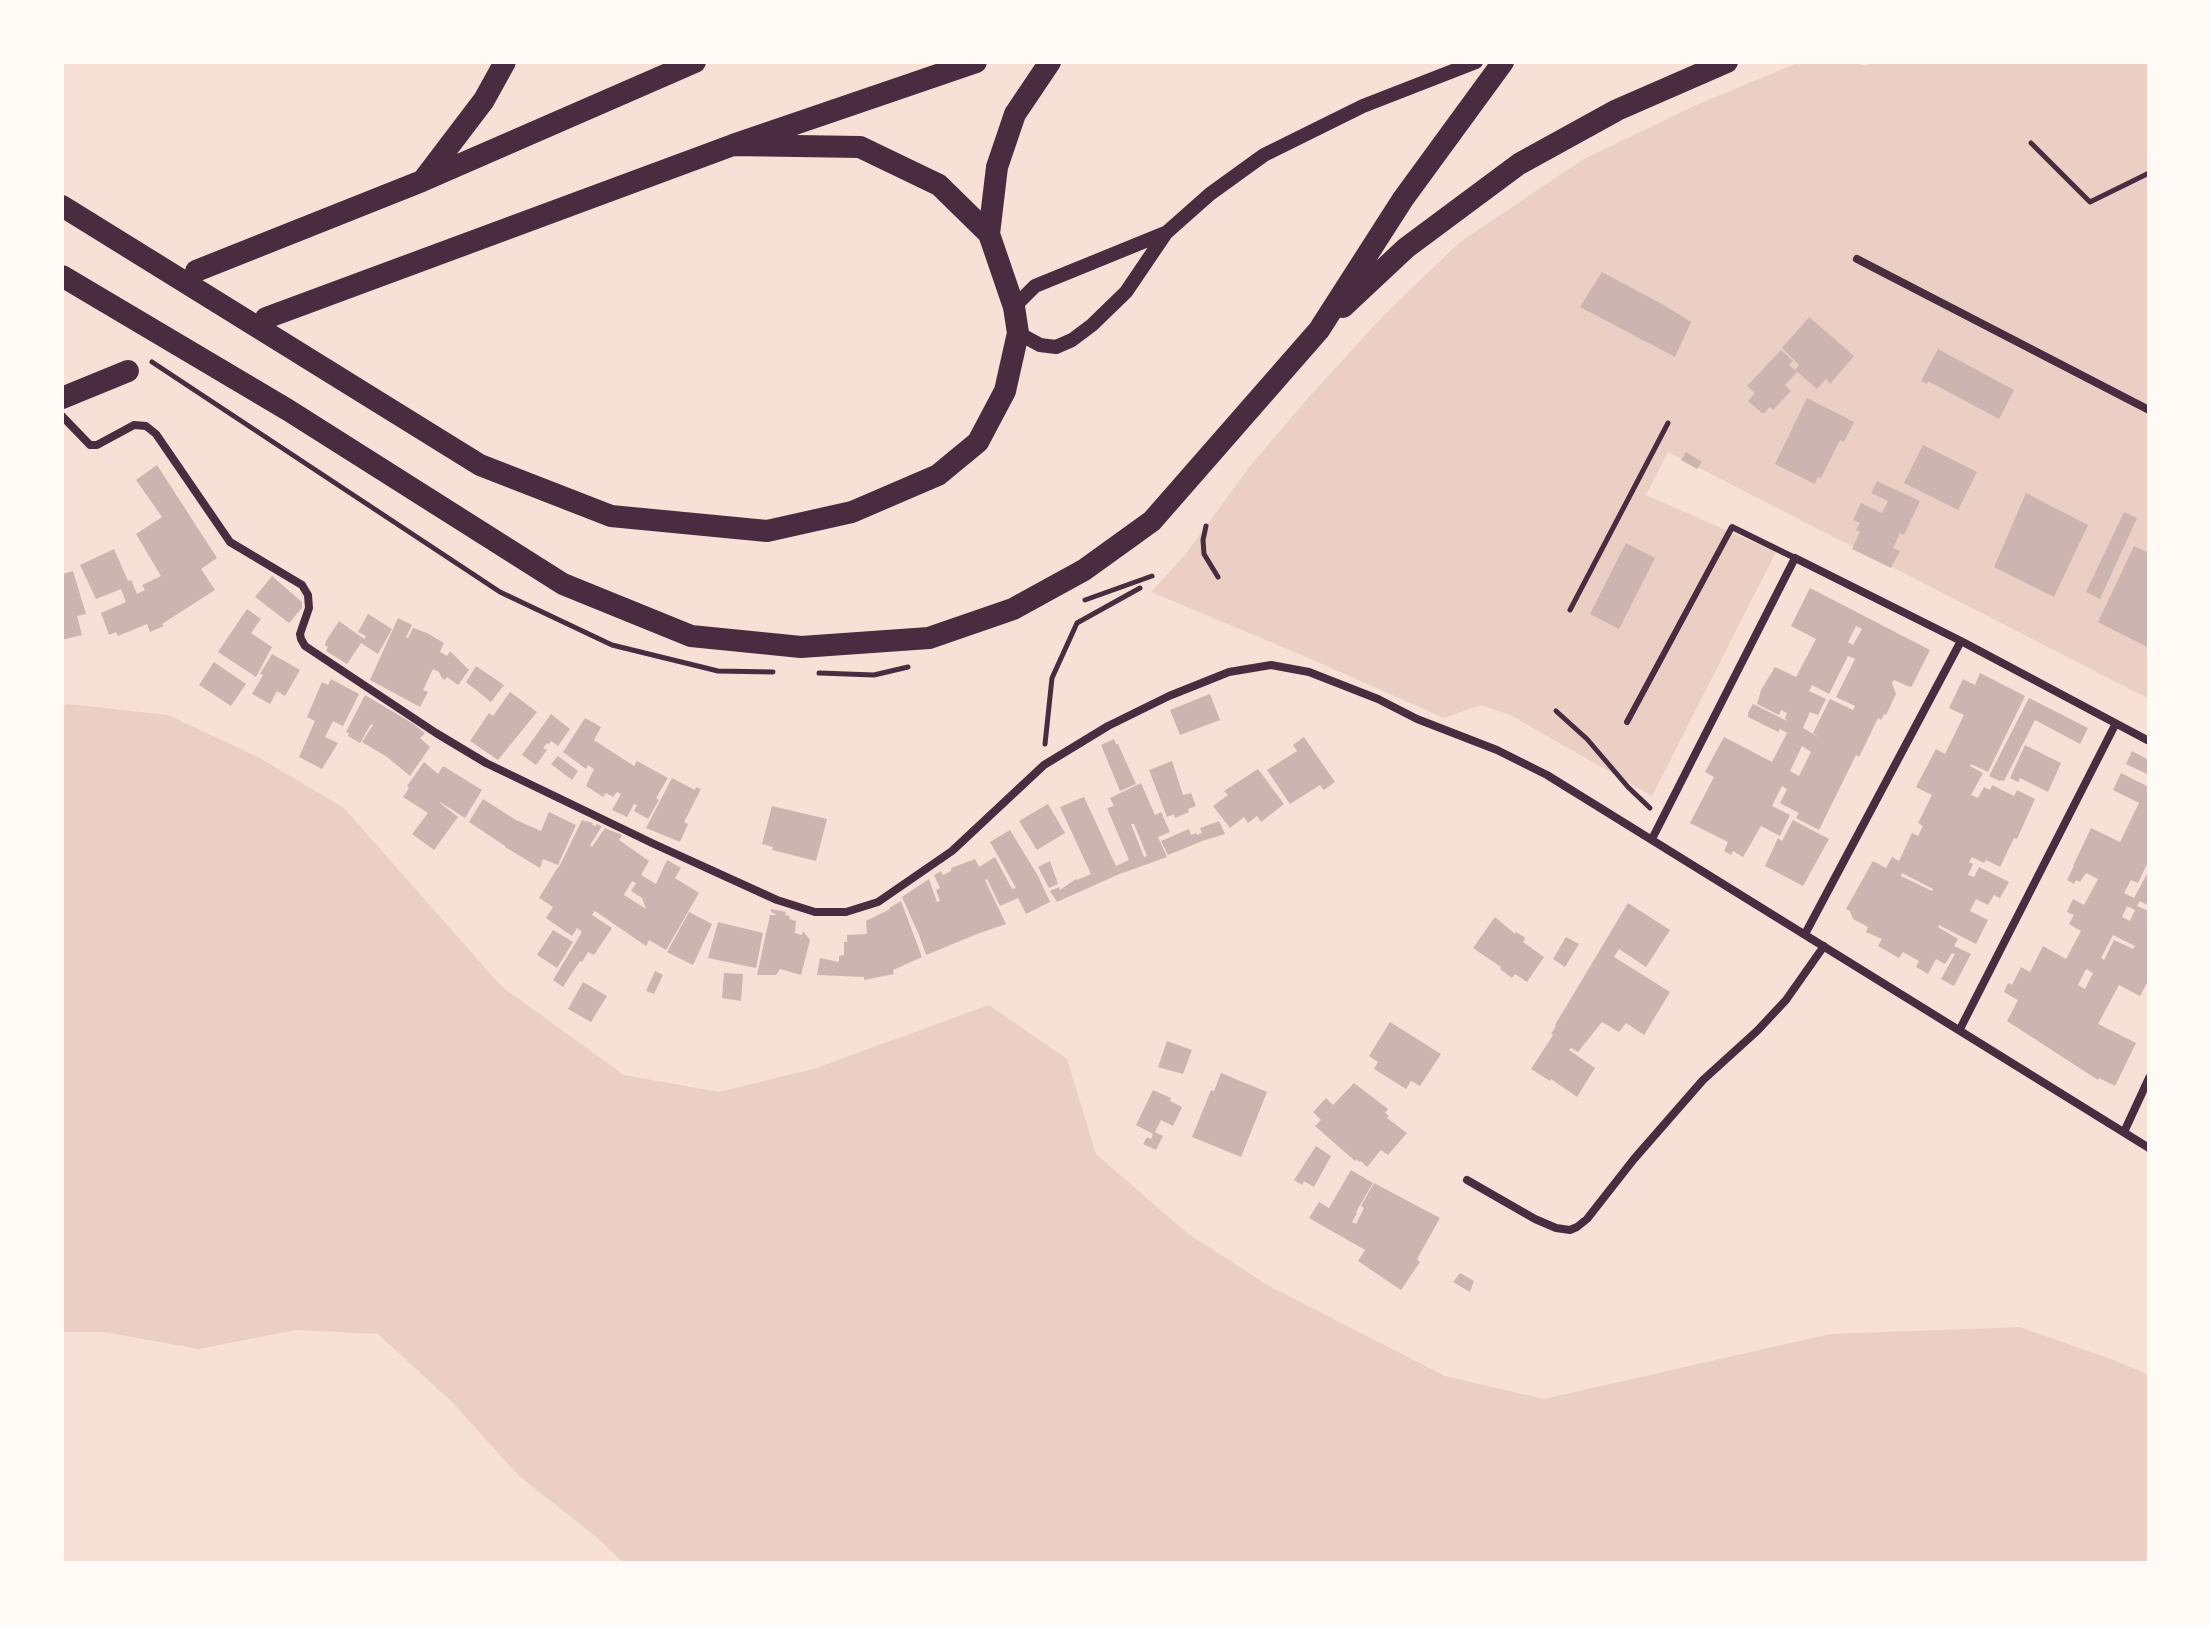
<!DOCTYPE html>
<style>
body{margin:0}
#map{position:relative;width:2211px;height:1625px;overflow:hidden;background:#f7e1d7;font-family:Inter,sans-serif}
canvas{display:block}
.frame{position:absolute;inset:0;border:64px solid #fffaf5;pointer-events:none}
</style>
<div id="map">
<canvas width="2211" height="1625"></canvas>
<div class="frame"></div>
</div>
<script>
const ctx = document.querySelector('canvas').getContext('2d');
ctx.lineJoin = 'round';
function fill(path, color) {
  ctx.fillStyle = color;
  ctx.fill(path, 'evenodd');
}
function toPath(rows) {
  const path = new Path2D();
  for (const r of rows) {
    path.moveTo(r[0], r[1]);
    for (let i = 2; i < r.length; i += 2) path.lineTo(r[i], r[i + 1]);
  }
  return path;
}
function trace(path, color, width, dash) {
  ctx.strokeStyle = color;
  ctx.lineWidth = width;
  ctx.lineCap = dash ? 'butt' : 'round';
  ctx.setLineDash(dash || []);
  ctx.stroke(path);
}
fill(toPath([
 [1800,62,1854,62,1865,66,1874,62,2149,62,2149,699,1668,452,1646,495,1776,552,1652,796,1510,715,1481,705,1444,718,1304,656,1151,592,1184,556,1251,465,1308,398,1383,316,1460,242,1582,160,1696,105],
 [68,704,168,715,258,757,344,808,501,986,624,1075,719,1092,813,1069,989,1005,1067,1059,1096,1154,1187,1233,1269,1286,1445,1376,1544,1399,1830,1334,2020,1327,2116,1361,2149,1375,2149,1563,624,1563,594,1535,519,1476,451,1401,378,1334,296,1330,199,1349,104,1332,62,1332,62,706]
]), '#ebcfc5');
fill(toPath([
 [1602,272,1662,304,1691,322,1675,357,1580,307],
 [1809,317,1854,356,1830,384,1826,379,1817,389,1795,370,1799,365,1782,348],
 [1938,349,2014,390,1999,419,1928,381,1927,384,1921,381],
 [1781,350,1793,361,1789,365,1797,372,1785,385,1791,391,1773,410,1770,407,1763,414,1748,401,1755,393,1747,386],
 [1807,398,1854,422,1844,442,1840,440,1821,478,1818,477,1815,484,1775,464],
 [1923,445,1977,472,1958,510,1904,483],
 [1686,452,1702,462,1697,469,1681,460],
 [157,465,217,558,201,569,215,590,162,624,164,626,150,632,147,624,118,636,116,632,109,635,101,613,126,602,121,589,96,599,80,565,114,549,128,581,131,580,137,594,145,590,142,585,161,576,136,534,162,517,136,480],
 [1877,481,1920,501,1904,535,1900,533,1893,548,1900,551,1891,568,1852,549,1860,532,1856,530,1860,523,1853,520,1861,503,1882,513,1888,501,1871,493],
 [2026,493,2088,525,2054,597,1994,567],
 [2124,512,2137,518,2100,599,2086,592],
 [1626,543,1655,558,1619,629,1590,614],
 [2134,546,2149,553,2149,648,2098,622],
 [73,571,86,614,77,616,82,635,62,640,62,574],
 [272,576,302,602,302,608,289,623,255,597],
 [1810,588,1930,650,1912,686,1910,687,1894,680,1892,683,1896,694,1886,715,1884,714,1881,720,1878,718,1859,757,1856,755,1819,830,1796,818,1799,813,1780,803,1787,789,1782,786,1772,806,1790,815,1780,836,1761,826,1743,857,1733,851,1731,855,1724,851,1728,842,1690,823,1714,777,1705,772,1724,737,1772,762,1787,733,1780,729,1778,732,1748,717,1748,713,1753,704,1787,721,1785,718,1787,713,1781,710,1779,715,1757,704,1761,690,1775,667,1796,677,1816,639,1791,626],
 [1856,626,1862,629,1853,645,1848,642],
 [1848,656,1855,659,1836,697,1855,706,1853,710,1830,699,1813,733,1820,738,1803,728,1810,712,1818,715,1826,699,1809,691,1812,685,1829,694],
 [1802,746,1811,752,1799,776,1790,771],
 [247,609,261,619,251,633,272,647,256,677,218,652],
 [368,614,392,629,378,654,361,643,347,664,326,651,328,647,325,645,326,641,339,621,364,639,366,636,358,632],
 [398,618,412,625,406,637,408,638,413,628,427,633,444,643,440,652,447,656,450,651,469,670,458,685,447,677,445,680,442,678,439,672,433,669,423,690,428,692,420,707,370,680],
 [272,654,300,670,285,696,277,691,270,704,252,694,263,675,260,674],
 [214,662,246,684,231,706,199,685],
 [476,666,504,685,491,702,466,682],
 [1980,673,2025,696,1988,772,1971,764,1970,766,1983,773,1971,795,1978,798,1984,787,1990,790,1992,785,2014,796,2017,790,2035,799,2017,839,2014,838,2000,867,1986,860,1984,863,1972,857,1969,862,1973,864,1968,875,1974,877,1979,867,2009,882,2000,898,1994,895,1988,905,1976,899,1970,911,1988,920,1976,944,1939,925,1938,927,1958,939,1954,946,1971,954,1954,986,1941,979,1955,954,1952,953,1945,964,1936,959,1928,974,1916,967,1919,961,1903,952,1899,958,1878,946,1882,939,1866,932,1868,927,1853,919,1850,911,1846,909,1873,861,1886,868,1892,857,1899,861,1912,833,1918,836,1923,826,1918,823,1932,795,1916,787,1936,749,1945,754,1964,715,1949,708,1963,679,1975,685],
 [1902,873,1933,889,1932,891,1901,876],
 [331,679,359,694,343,726,333,721,325,737,338,743,322,769,299,757,315,721,307,717,322,682,328,685],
 [510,692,537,712,498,760,470,741,489,713,493,716],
 [1210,694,1220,720,1180,735,1170,710],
 [365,695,412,723,425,733,420,738,430,747,410,776,387,757,362,742,373,725,371,724,360,743,348,736,349,733,346,732],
 [2029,698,2088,728,2080,744,2035,720,2004,781,2001,780,2000,781,1989,776],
 [551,714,570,729,558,746,551,741,549,744,547,743,543,748,547,750,536,765,522,755],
 [585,718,601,727,594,740,634,766,637,761,668,778,656,798,659,800,648,819,634,811,637,805,634,804,627,817,612,810,621,794,617,792,613,797,606,793,603,797,586,786,594,769,588,765,586,769,563,752],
 [1304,737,1335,782,1324,790,1320,785,1290,804,1267,770,1297,751,1293,745],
 [1114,739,1116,744,1118,744,1136,784,1120,791,1101,745],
 [2025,745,2061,763,2048,792,2020,778,2018,782,2010,778],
 [2132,751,2149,760,2149,775,2126,764],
 [558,756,578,771,572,780,551,764],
 [1172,761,1183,795,1191,793,1196,806,1188,809,1189,812,1175,818,1174,814,1167,817,1149,770],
 [424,762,438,774,443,766,482,790,465,818,440,802,440,803,458,817,434,850,412,834,428,813,403,797,409,788,407,786],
 [1258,769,1284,804,1261,822,1257,816,1248,823,1244,817,1230,828,1213,806,1228,795,1224,791],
 [2121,773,2149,787,2149,860,2138,883,2131,880,2124,893,2134,898,2149,870,2149,906,2140,901,2137,906,2149,911,2149,979,2140,996,2119,985,2098,1024,2136,1043,2115,1086,2099,1078,2098,1080,2007,1021,2018,1000,2004,992,2008,983,2012,985,2021,967,2030,972,2043,946,2066,959,2081,931,2069,924,2074,915,2067,912,2073,899,2084,905,2098,879,2086,873,2080,882,2076,880,2074,884,2067,880,2074,866,2073,866,2091,828,2120,842,2139,803,2113,790],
 [2127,906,2135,910,2130,921,2122,917],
 [2113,935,2135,946,2133,949,2114,940,2104,960,2101,958],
 [2086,969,2093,973,2085,989,2078,985],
 [672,778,695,790,696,787,701,789,684,822,688,824,680,842,646,828],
 [1141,783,1155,815,1161,812,1170,832,1158,837,1167,857,1117,875,1057,902,1050,891,1059,887,1060,890,1076,879,1077,880,1091,874,1060,807,1084,797,1116,866,1129,860,1107,808,1114,806,1110,798],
 [1131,824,1134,824,1147,856,1144,857],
 [483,799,516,820,541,831,549,812,576,825,558,865,543,859,540,868,505,847,505,846,469,822],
 [1048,804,1065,833,1037,850,1019,821],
 [772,806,827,819,816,861,772,850,773,847,762,844],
 [582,820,593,823,592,825,596,826,596,824,602,826,590,845,592,847,605,828,622,835,619,840,649,861,641,875,656,884,667,860,681,868,675,878,699,893,666,950,649,940,646,946,595,911,592,915,612,928,594,955,588,952,582,962,580,961,563,987,553,980,582,932,577,928,572,936,546,918,553,907,539,898,558,867,559,867],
 [632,881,636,883,631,891,642,898,646,909,624,895],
 [1793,820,1829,839,1803,886,1765,866,1778,838,1782,841],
 [1219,821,1225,834,1205,840,1168,855,1161,841,1189,829,1191,835,1196,833,1197,835,1202,833,1200,828],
 [1010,830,1038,876,1050,902,1026,914,1018,898,1000,906,987,879,985,880,1006,924,977,934,926,955,919,935,902,897,929,879,937,902,940,901,936,890,940,888,934,875,941,871,943,875,951,871,951,868,975,859,979,867,995,857,1012,889,1016,888,990,842],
 [1050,861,1058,884,1049,888,1038,867],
 [901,901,922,957,893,970,894,974,864,980,864,977,817,975,820,958,839,962,839,956,844,955,844,942,847,942,847,935,867,934,866,921,890,909,889,908],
 [1628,903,1670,930,1646,967,1619,949,1614,957,1670,992,1644,1035,1626,1023,1619,1032,1602,1022,1578,1052,1571,1048,1569,1050,1595,1068,1577,1097,1551,1079,1550,1081,1531,1069,1553,1035,1551,1034,1556,1026,1555,1025],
 [771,909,786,912,785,915,790,916,789,919,796,921,795,933,802,935,803,931,810,940,801,975,780,969,776,975,757,975,770,915,777,915,771,912],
 [689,912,712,924,693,965,667,952],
 [1495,917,1515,934,1516,932,1524,937,1525,939,1523,942,1544,957,1527,982,1515,974,1512,978,1500,969,1501,967,1473,948],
 [718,922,763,933,756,968,708,958],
 [553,930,573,942,557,968,537,955],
 [1566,937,1579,944,1565,967,1553,959],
 [655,971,663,975,654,994,646,991],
 [724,973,743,974,741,1001,722,998],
 [583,982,607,996,591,1022,568,1009],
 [1390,1022,1441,1054,1420,1086,1411,1081,1406,1089,1374,1069,1378,1062,1369,1056],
 [1167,1041,1192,1050,1183,1074,1158,1067],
 [1221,1073,1267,1092,1241,1157,1192,1137,1211,1090,1214,1091],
 [1354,1083,1388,1109,1385,1113,1389,1116,1387,1118,1407,1133,1388,1155,1381,1150,1367,1167,1361,1161,1359,1162,1357,1159,1355,1161,1315,1126,1321,1120,1313,1112,1326,1098,1333,1105],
 [1153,1090,1171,1098,1170,1101,1182,1107,1173,1126,1161,1120,1155,1132,1163,1136,1156,1150,1143,1144,1147,1137,1151,1139,1153,1134,1136,1125],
 [1316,1146,1331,1156,1314,1187,1304,1181,1302,1185,1294,1180],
 [1351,1170,1373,1183,1356,1212,1357,1213,1352,1222,1356,1224,1364,1208,1361,1206,1374,1183,1440,1218,1417,1259,1420,1262,1401,1290,1358,1261,1365,1250,1309,1218,1319,1202,1329,1208],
 [1460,1273,1474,1281,1470,1292,1453,1282]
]), '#ccb4b1');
trace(toPath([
 [2031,143,2090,202,2149,173],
 [152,362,500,592,612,645,718,671,773,672],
 [1206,526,1203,540,1204,554,1218,577],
 [1085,600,1152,576],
 [1570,610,1668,423],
 [819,673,874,675,908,667],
 [1556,711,1587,739,1628,787,1650,808],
 [1045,744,1052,678,1077,623,1140,588]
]), '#4a2c40', 5);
trace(toPath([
 [1627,722,1732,527,1795,558]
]), '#4a2c40', 6);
trace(toPath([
 [1857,259,2149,410],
 [62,416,90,445,97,445,134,425,146,426,156,434,230,542,302,585,308,595,309,608,300,634,301,639,305,646,436,733,486,763,654,844,777,900,815,912,846,912,878,902,952,851,1044,765,1108,726,1169,696,1229,672,1271,665,1309,672,1378,699,1417,719,1497,750,1547,775,2149,1148],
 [1652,839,1795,558,1961,641,2149,741],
 [1805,934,1961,641],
 [1960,1029,2115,725],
 [2124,1132,2149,1078],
 [1467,1180,1535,1219,1556,1228,1570,1230,1577,1227,1587,1219,1634,1159,1703,1080,1757,1031,1786,1000,1824,946]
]), '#4a2c40', 8);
trace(toPath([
 [1014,307,1035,286,1165,233],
 [1018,333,1040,345,1056,347,1072,340,1092,325,1126,292,1166,233,1210,194,1264,155,1363,106,1476,62]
]), '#4a2c40', 14);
trace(toPath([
 [424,179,484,100,505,62],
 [62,206,480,465,611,516,767,531,852,512,938,475,978,442,1005,391,1018,333,1014,307,989,234,939,185,860,147,733,145],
 [989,234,997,167,1015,114,1050,62],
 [196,271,422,181,695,62],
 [62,276,288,410,563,584,691,636,801,647,929,638,1013,609,1084,570,1152,521,1319,330,1403,199,1503,62],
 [1343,307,1406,248,1519,164,1617,110,1727,62],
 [266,318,733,145,976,62],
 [62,398,128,371]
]), '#4a2c40', 22);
</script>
